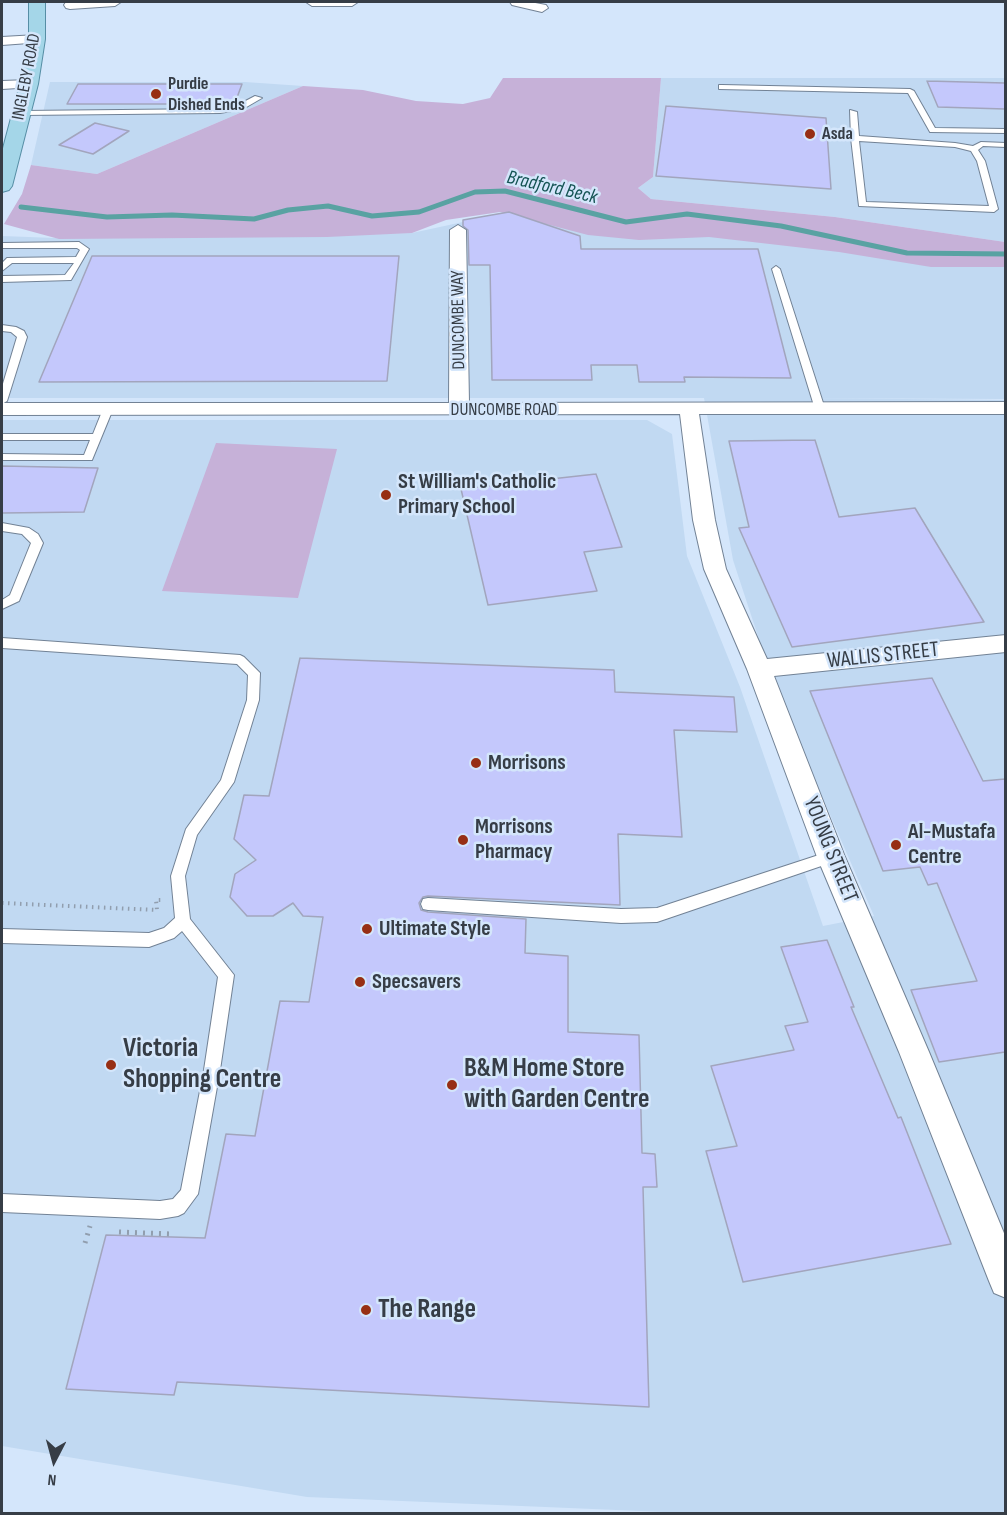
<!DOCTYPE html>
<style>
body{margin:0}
#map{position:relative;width:1007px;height:1515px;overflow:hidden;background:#d4e6fb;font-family:"Sofia Sans Condensed",sans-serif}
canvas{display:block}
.frame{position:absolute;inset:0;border:3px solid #363d46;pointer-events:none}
.north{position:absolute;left:24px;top:1431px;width:60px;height:60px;-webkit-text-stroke:4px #d4e6fb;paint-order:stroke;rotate:186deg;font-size:16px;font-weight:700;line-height:24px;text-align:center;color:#363d46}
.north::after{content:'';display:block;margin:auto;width:21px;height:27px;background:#363d46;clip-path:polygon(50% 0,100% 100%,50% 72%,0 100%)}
</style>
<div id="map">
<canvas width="1007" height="1515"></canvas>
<div class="frame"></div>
<div class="north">N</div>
</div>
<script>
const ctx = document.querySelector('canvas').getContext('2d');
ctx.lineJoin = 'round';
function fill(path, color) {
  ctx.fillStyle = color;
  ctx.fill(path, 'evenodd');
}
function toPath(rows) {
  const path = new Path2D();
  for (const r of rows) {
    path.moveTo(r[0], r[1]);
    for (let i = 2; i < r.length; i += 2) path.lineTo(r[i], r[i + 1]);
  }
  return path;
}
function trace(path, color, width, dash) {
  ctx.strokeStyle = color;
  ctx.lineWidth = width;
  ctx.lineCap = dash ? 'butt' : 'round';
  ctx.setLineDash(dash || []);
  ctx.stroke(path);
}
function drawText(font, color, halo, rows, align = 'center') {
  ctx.font = font + ' "Sofia Sans Condensed",sans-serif';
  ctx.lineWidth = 5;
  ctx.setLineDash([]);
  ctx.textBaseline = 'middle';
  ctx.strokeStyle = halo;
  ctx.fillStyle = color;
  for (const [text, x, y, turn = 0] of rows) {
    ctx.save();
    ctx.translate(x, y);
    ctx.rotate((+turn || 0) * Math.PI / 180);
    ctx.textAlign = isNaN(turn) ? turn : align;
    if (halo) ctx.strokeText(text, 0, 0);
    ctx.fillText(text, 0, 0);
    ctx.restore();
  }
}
fill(toPath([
 [661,78,1005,78,1005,242,835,217,651,199,638,188,653,177],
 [50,82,245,82,303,86,97,174,31,165],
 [509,212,1005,267,1005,399,800,398,1005,400,1005,1513,688,1513,307,1497,2,1446,2,420,647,420,672,434,687,556,740,687,823,926,874,916,775,688,733,560,704,398,2,398,2,236,55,238,412,233]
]), '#c1d9f2');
fill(toPath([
 [503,78,661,78,653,177,638,188,651,199,835,217,1005,242,1006,267,931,267,839,252,709,237,639,240,588,235,500,212,446,220,412,233,327,237,59,239,4,224,22,194,31,165,97,174,303,86,363,90,416,101,463,104,490,98],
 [216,443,337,449,298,598,162,591]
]), '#c6b1d8');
trace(toPath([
 [21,207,107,217,172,215,254,219,288,210,328,206,372,216,419,212,475,192,505,191,626,222,687,214,781,226,907,253,1006,254]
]), '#59a2a2', 5);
const building = toPath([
 [927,81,1005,83,1005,109,938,107,927,81],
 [78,84,242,84,235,103,232,104,67,104,78,84],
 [666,106,826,118,831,189,656,176,666,106],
 [95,123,129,131,93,154,59,145,95,123],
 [509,212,580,236,581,249,758,249,791,378,684,377,685,382,639,382,637,365,591,365,592,380,492,380,490,265,469,265,468,230,463,226,463,220,509,212],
 [92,256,399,256,387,381,39,382,92,256],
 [815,440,839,517,915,508,984,622,792,647,739,528,749,527,729,441,815,440],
 [2,466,98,468,84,512,2,513,2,466],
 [596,474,622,547,584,552,597,591,488,605,461,489,596,474],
 [300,658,614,670,615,692,734,697,737,732,674,730,682,837,618,834,620,905,428,896,423,897,419,903,421,910,428,912,526,919,525,953,568,956,568,1032,639,1035,642,1153,655,1154,657,1187,643,1187,649,1407,177,1382,174,1395,66,1389,106,1235,205,1238,226,1134,255,1136,280,1001,309,1002,323,917,303,916,293,903,273,916,247,916,230,897,235,874,256,860,234,839,244,795,269,796,300,658],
 [932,678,983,781,1005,779,1005,1052,939,1062,911,990,977,981,937,883,928,885,920,867,883,871,810,691,932,678],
 [827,940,854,1007,851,1007,898,1118,901,1117,951,1244,743,1282,706,1151,737,1146,711,1066,794,1050,785,1026,808,1022,781,947,827,940]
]);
fill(building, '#c4c8fc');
trace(building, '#a2a5bd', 1.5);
const service = toPath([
 [722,85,910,89,914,91,935,128,1006,129,1006,133,930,132,908,93,719,89,719,85,722,85],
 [255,96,262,98,243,109,220,113,22,115,18,113,22,111,220,109,238,105,255,96],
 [850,110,857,112,859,136,955,143,973,146,981,142,1006,143,1006,147,983,146,978,150,985,161,998,209,994,212,859,206,851,138,850,110],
 [859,141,955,147,971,151,977,161,989,206,866,202,859,141],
 [79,242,89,249,71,280,2,282,2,276,65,275,74,263,12,263,2,271,2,263,7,258,76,257,80,250,77,248,2,248,2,243,79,242],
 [776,266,780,269,825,409,824,411,816,411,815,409,772,269,776,266],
 [2,325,16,327,24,331,27,337,7,401,2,404,2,387,17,337,11,332,2,331,2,325],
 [108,406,113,409,92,460,2,460,2,454,84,455,90,440,2,440,2,434,93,434,103,409,108,406],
 [2,523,29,528,38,534,43,543,19,601,2,609,2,600,10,595,31,543,22,534,2,531,2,523],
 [2,638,240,655,244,657,260,673,259,700,234,782,197,835,185,876,190,919,234,975,220,1070,198,1194,184,1213,178,1216,160,1219,2,1212,2,1194,160,1201,173,1199,181,1190,204,1070,218,977,182,931,174,938,149,947,2,943,2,929,149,933,164,928,175,918,171,876,186,829,221,780,247,700,248,675,237,664,2,648,2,638],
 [831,851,836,853,838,857,836,861,657,922,621,923,428,910,423,909,421,904,423,899,428,898,621,909,657,908,831,851]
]);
const minor = toPath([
 [66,2,121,2,115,6,70,9,66,8,64,5,66,2],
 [306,2,358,2,352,6,312,6,306,2],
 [510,2,530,2,546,5,548,8,542,12,512,5,510,2],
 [37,35,42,36,43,39,42,42,2,45,2,37,37,35],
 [29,80,34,81,36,84,34,87,2,89,2,81,29,80],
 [458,225,466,230,469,403,1006,402,1006,414,699,414,715,520,726,569,767,659,1006,635,1006,652,774,676,845,857,929,1052,1006,1238,1006,1298,994,1293,989,1281,899,1052,817,857,747,669,704,569,693,520,680,414,2,415,2,403,449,403,450,230,458,225]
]);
const primary = toPath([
 [29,2,45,2,45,39,38,84,12,186,9,190,2,192,2,152,20,84,29,39,29,2]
]);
trace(service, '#728295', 2);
trace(minor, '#728295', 2);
trace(primary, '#568ea5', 2);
trace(toPath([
 [2,903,157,910,156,900,161,900]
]), '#919eae', 4, [1.5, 4.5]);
trace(toPath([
 [119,1232,172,1234],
 [85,1243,90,1226]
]), '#919eae', 5, [2, 6]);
fill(service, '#fff');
fill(minor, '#fff');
fill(primary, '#a4d6e8');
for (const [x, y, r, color] of [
 [156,94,6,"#972f14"],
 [810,134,6,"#972f14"],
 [386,495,6,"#972f14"],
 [476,763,6,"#972f14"],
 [463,840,6,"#972f14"],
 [896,845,6,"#972f14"],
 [367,929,6,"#972f14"],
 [360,982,6,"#972f14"],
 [111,1065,6,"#972f14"],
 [452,1085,6,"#972f14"],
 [366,1310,6,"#972f14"]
]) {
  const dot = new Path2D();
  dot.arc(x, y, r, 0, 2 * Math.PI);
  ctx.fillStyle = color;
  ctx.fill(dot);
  trace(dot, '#d4e6fb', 2);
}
drawText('18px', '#363d46', '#d4e6fb', [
 ["INGLEBY ROAD",27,77,-79],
 ["DUNCOMBE WAY",459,320,-91],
 ["DUNCOMBE ROAD",504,410]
]);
drawText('bold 18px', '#363d46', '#d4e6fb', [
 ["Purdie",168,84],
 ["Dished Ends",168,105],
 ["Asda",822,134]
], 'left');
drawText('italic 20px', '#145353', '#d4e6fb', [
 ["Bradford Beck",552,188,13]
]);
drawText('bold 22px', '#363d46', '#d4e6fb', [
 ["St William's Catholic",398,482],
 ["Primary School",398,507],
 ["Morrisons",488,763],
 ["Morrisons",475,827],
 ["Pharmacy",475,852],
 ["Al-Mustafa",908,832],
 ["Centre",908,857],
 ["Ultimate Style",379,929],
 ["Specsavers",372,982]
], 'left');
drawText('22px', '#363d46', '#d4e6fb', [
 ["WALLIS STREET",883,656,-6],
 ["YOUNG STREET",830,850,68]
]);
drawText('bold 27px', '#363d46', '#d4e6fb', [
 ["Victoria",123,1049],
 ["Shopping Centre",123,1080],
 ["B&M Home Store",464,1069],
 ["with Garden Centre",464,1100],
 ["The Range",378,1310]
], 'left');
</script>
